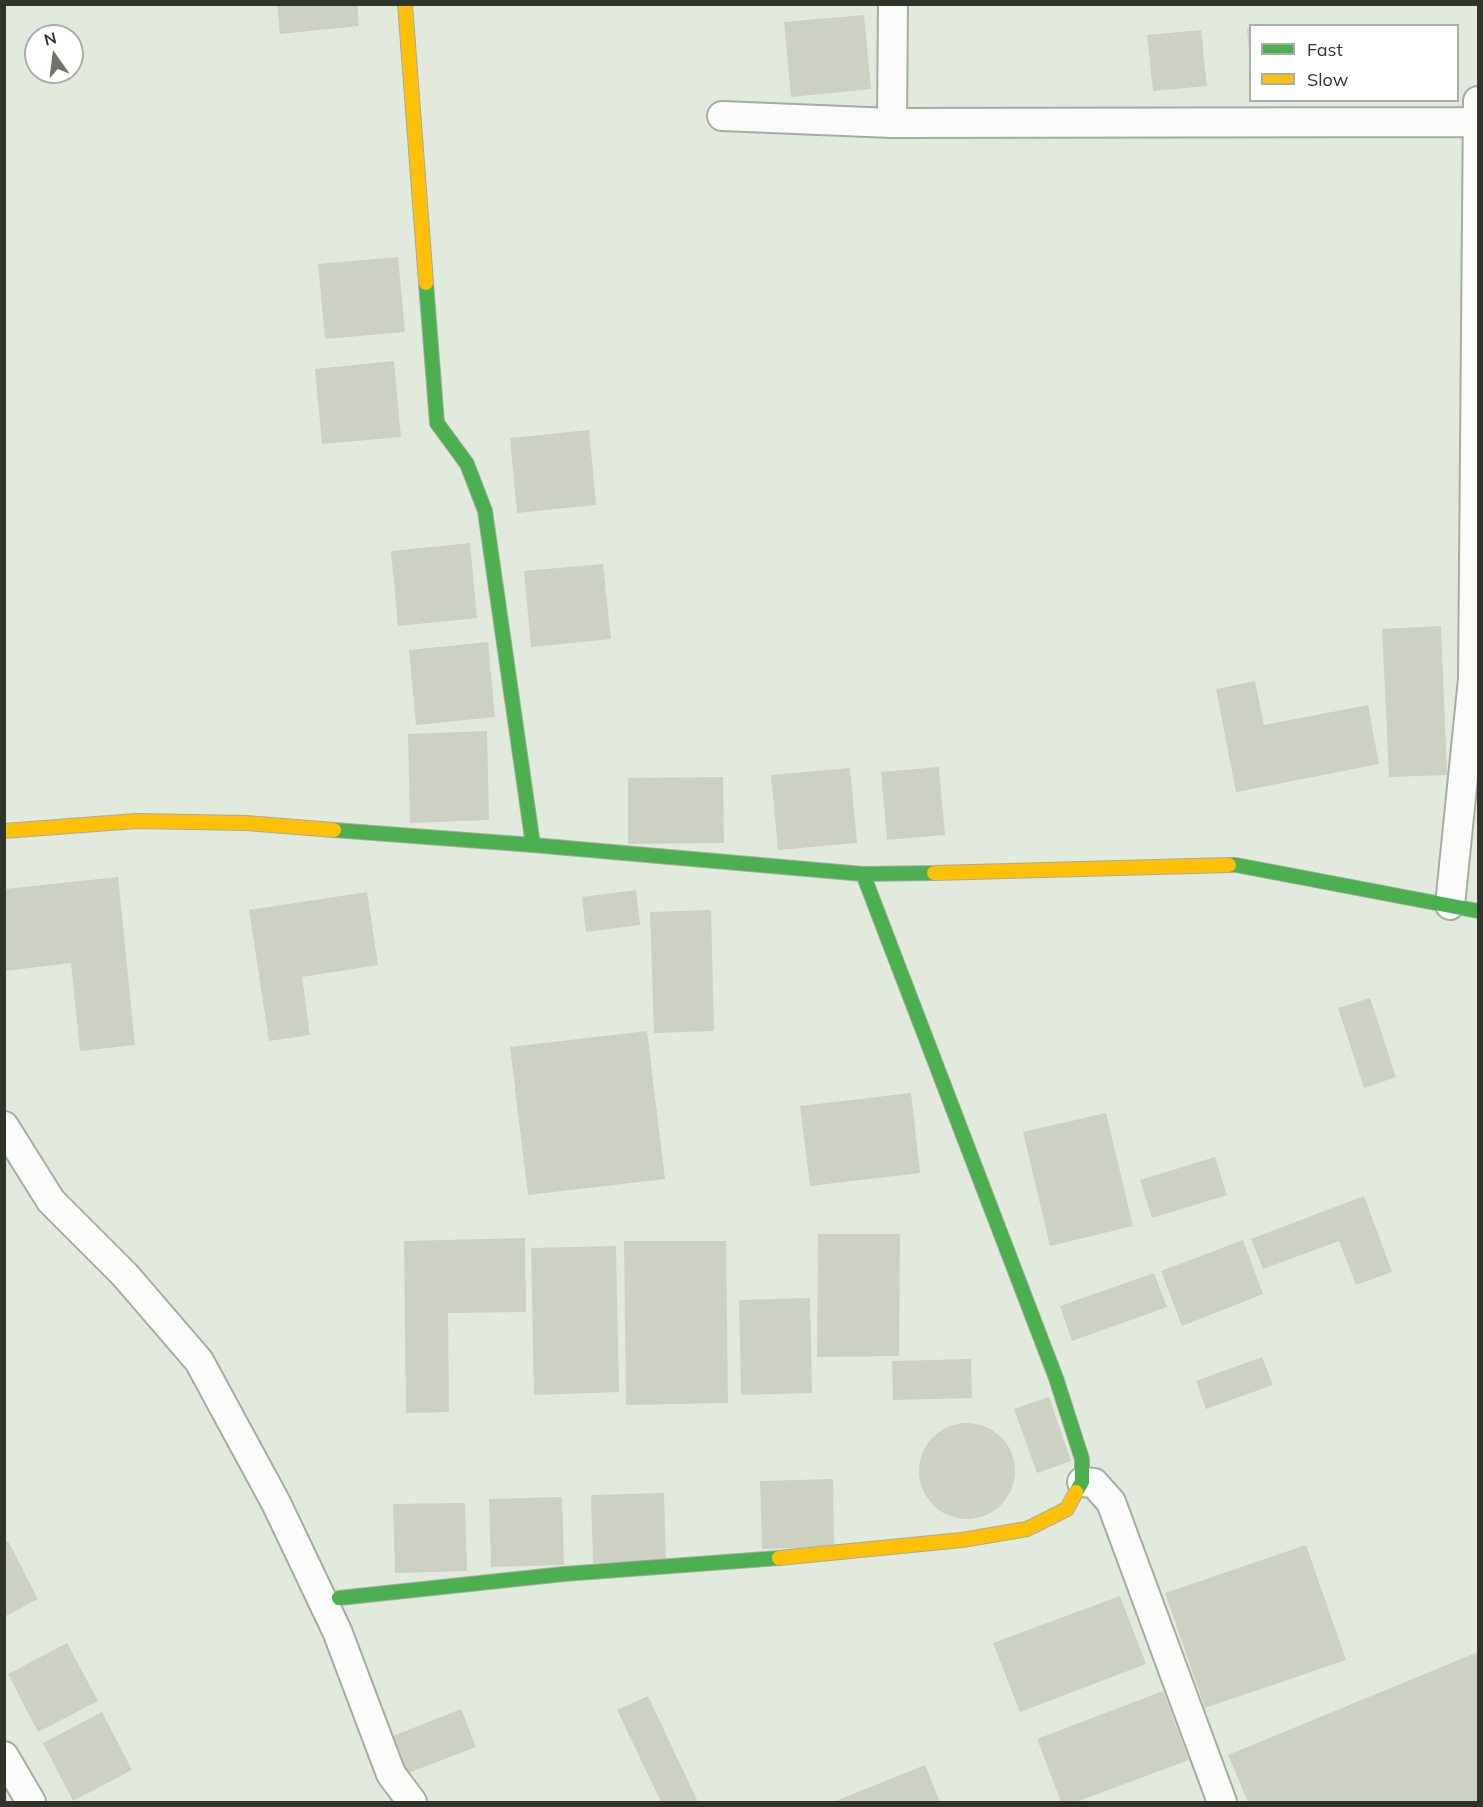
<!DOCTYPE html>
<style>
body{margin:0}
#map{position:relative;width:1483px;height:1807px;overflow:hidden;background:#e2eadd;font-family:Mulish,sans-serif}
canvas{display:block}
.frame{position:absolute;inset:0;border:6px solid #2f352b;pointer-events:none}
.legend{position:absolute;left:1249px;top:24px;width:210px;height:78px;box-sizing:border-box;background:#fff;border:2px solid #acaeaa;margin:0;padding:8px 10px;list-style:none;font-size:18px;color:#2f352b}
.legend li{display:flex;align-items:center;gap:12px;height:30px}
.legend b{width:30px;border:2px solid #acaeaa}
.north{position:absolute;left:24px;top:24px;width:60px;height:60px;box-sizing:border-box;background:#fff;border:2px solid #acaeaa;border-radius:50%;rotate:346deg;font-size:16px;font-weight:700;line-height:24px;text-align:center;color:#2f352b}
.north::after{content:'';display:block;margin:auto;width:21px;height:27px;background:#6e7469;clip-path:polygon(50% 0,100% 100%,50% 72%,0 100%)}
</style>
<div id="map">
<canvas width="1483" height="1807"></canvas>
<div class="frame"></div>
<ul class="legend">
<li><b style="height:8px;background:#4caf50"></b>Fast</li>
<li><b style="height:8px;background:#ffc107"></b>Slow</li>
</ul>
<div class="north">N</div>
</div>
<script>
const ctx = document.querySelector('canvas').getContext('2d');
ctx.lineJoin = 'round';
function fill(path, color) {
  ctx.fillStyle = color;
  ctx.fill(path, 'evenodd');
}
function toPath(rows) {
  const path = new Path2D();
  for (const r of rows) {
    if (r.length === 3) {
      path.moveTo(r[0] + r[2], r[1]);
      path.arc(r[0], r[1], r[2], 0, 2 * Math.PI);
      continue;
    }
    path.moveTo(r[0], r[1]);
    for (let i = 2; i < r.length; i += 2) path.lineTo(r[i], r[i + 1]);
  }
  return path;
}
function trace(path, color, width, dash) {
  ctx.strokeStyle = color;
  ctx.lineWidth = width;
  ctx.lineCap = dash ? 'butt' : 'round';
  ctx.setLineDash(dash || []);
  ctx.stroke(path);
}
fill(toPath([
 [277,4,357,4,359,26,280,34],
 [864,15,871,89,791,97,784,22],
 [1250,28,1250,51,1249,51,1247,29],
 [1201,30,1207,86,1153,91,1147,35],
 [398,257,405,332,325,339,318,264],
 [394,361,401,437,322,444,315,369],
 [589,430,596,505,517,513,510,438],
 [470,543,477,618,398,626,391,551],
 [603,564,611,639,531,647,524,571],
 [1441,626,1447,775,1389,777,1382,629],
 [488,642,495,717,416,725,409,650],
 [1255,681,1264,725,1368,705,1379,764,1236,792,1216,689],
 [487,731,489,820,410,823,408,734],
 [939,767,945,835,887,840,881,772],
 [850,768,857,843,778,850,771,775],
 [723,777,724,843,628,844,628,778],
 [118,877,135,1045,80,1051,71,963,5,971,5,889],
 [636,890,640,925,586,932,582,897],
 [367,892,378,965,302,977,310,1035,269,1041,249,910],
 [711,910,714,1031,654,1033,650,912],
 [1370,998,1396,1077,1364,1088,1338,1008],
 [647,1031,665,1179,528,1195,510,1047],
 [911,1093,920,1173,810,1186,800,1106],
 [1106,1113,1133,1226,1050,1246,1023,1132],
 [1215,1157,1227,1195,1152,1218,1140,1180],
 [1364,1196,1392,1272,1356,1285,1339,1241,1263,1269,1251,1239],
 [818,1234,900,1234,899,1356,817,1357],
 [525,1238,526,1312,448,1313,449,1412,406,1413,404,1241],
 [1243,1240,1263,1294,1182,1326,1161,1271],
 [624,1241,726,1241,728,1403,626,1405],
 [616,1246,619,1392,534,1395,531,1248],
 [1154,1273,1167,1307,1072,1341,1060,1306],
 [810,1298,812,1393,741,1395,739,1300],
 [1262,1357,1273,1385,1206,1409,1196,1381],
 [971,1359,972,1398,893,1400,892,1361],
 [1049,1397,1071,1461,1037,1473,1014,1409],
 [967,1471,48],
 [833,1479,834,1547,762,1549,760,1481],
 [664,1493,666,1561,593,1563,591,1495],
 [562,1497,564,1565,491,1567,489,1499],
 [465,1503,467,1571,395,1573,393,1504],
 [8,1541,38,1599,4,1617,4,1543],
 [1306,1545,1346,1660,1205,1708,1165,1593],
 [1120,1596,1146,1664,1020,1712,993,1643],
 [67,1643,98,1701,38,1732,8,1674],
 [1478,1652,1478,1802,1248,1802,1228,1755],
 [1163,1691,1189,1760,1076,1802,1061,1802,1037,1739],
 [648,1696,698,1802,661,1802,617,1710],
 [461,1709,476,1747,403,1775,388,1738],
 [102,1712,132,1770,73,1801,43,1743],
 [925,1765,940,1802,833,1802]
]), '#cdd1c3');
const street = toPath([
 [722,116,892,123,1478,122],
 [892,123,893,4],
 [1450,905,1473,679,1478,101],
 [4,1126,51,1201,125,1275,199,1361,276,1503,337,1631,391,1774,412,1802],
 [1082,1482,1094,1483,1111,1502,1222,1802],
 [4,1756,31,1802]
]);
const fast = toPath([
 [426,283,437,423,467,464,485,511,533,845],
 [334,830,533,845,863,874],
 [1229,865,1236,865,1478,911],
 [934,873,863,874,1056,1378,1082,1459,1082,1482,1076,1492],
 [339,1598,564,1574,779,1558]
]);
const slow = toPath([
 [405,4,426,283],
 [4,831,136,821,246,823,334,830],
 [934,873,1229,865],
 [779,1558,962,1540,1027,1529,1067,1509,1076,1492]
]);
trace(street, '#a6aca2', 32);
trace(fast, '#a6aca2', 16);
trace(slow, '#a6aca2', 16);
trace(street, '#fbfcfa', 28);
trace(fast, '#4caf50', 14);
trace(slow, '#ffc107', 14);
</script>
